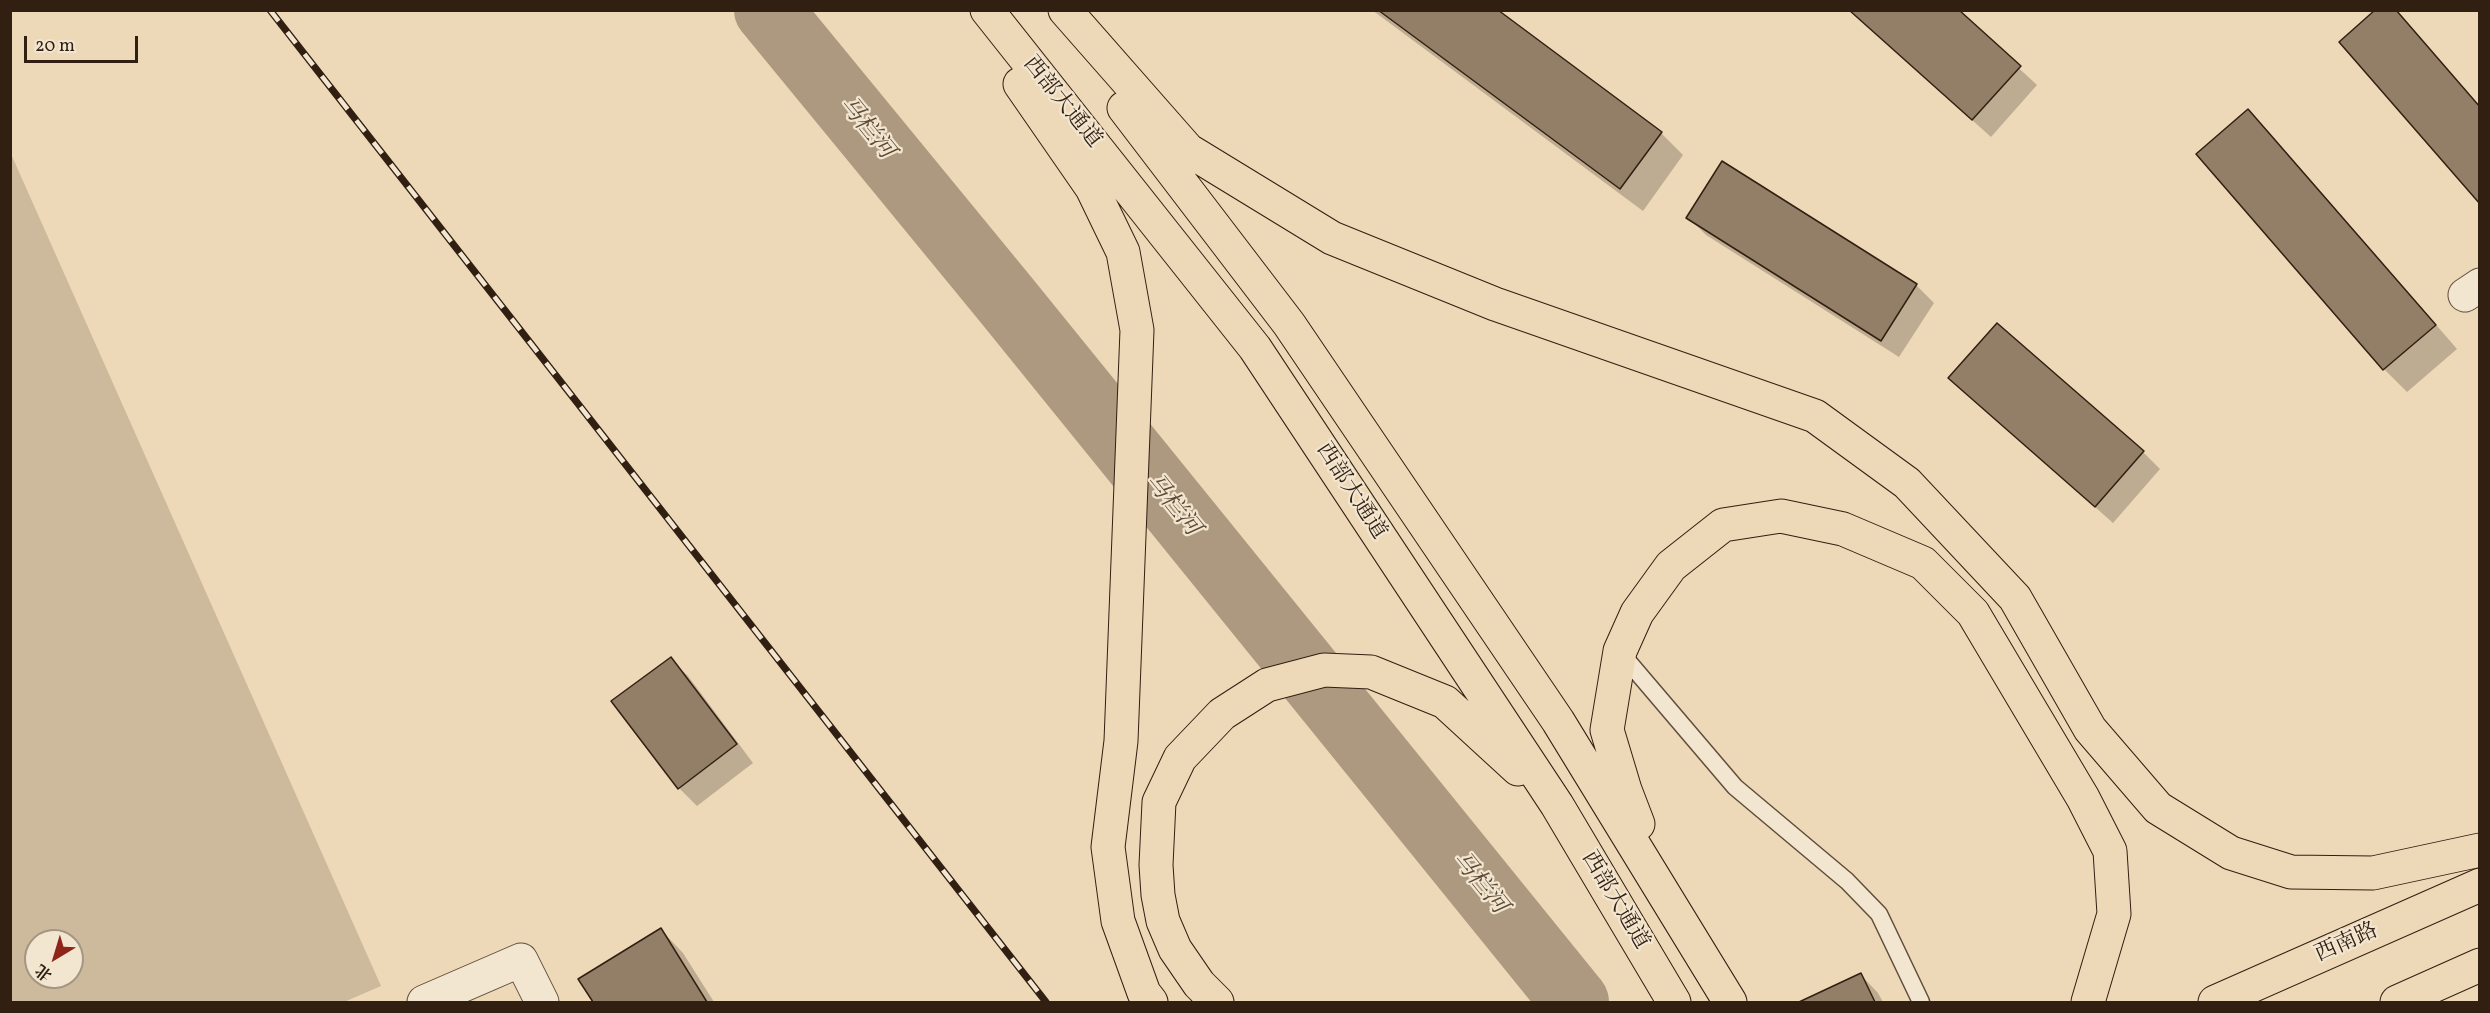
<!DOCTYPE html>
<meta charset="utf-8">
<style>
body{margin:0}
#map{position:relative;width:2490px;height:1013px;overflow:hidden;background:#edd8b7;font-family:Vollkorn,"Noto Serif SC",serif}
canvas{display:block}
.frame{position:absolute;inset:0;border:12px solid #311f12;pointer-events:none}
.north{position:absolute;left:24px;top:929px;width:60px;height:60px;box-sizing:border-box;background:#f3e6d0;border:2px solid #a59684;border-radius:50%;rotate:218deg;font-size:16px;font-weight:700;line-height:24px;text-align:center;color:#311f12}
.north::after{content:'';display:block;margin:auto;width:21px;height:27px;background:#8f2418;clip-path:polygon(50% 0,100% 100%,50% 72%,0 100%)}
.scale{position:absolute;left:24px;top:36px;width:114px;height:27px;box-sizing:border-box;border:3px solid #311f12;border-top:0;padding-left:8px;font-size:18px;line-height:21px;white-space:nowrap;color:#311f12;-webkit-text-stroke:4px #f3e6d0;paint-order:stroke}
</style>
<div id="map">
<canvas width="2490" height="1013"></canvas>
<div class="frame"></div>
<div class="north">北</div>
<div class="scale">20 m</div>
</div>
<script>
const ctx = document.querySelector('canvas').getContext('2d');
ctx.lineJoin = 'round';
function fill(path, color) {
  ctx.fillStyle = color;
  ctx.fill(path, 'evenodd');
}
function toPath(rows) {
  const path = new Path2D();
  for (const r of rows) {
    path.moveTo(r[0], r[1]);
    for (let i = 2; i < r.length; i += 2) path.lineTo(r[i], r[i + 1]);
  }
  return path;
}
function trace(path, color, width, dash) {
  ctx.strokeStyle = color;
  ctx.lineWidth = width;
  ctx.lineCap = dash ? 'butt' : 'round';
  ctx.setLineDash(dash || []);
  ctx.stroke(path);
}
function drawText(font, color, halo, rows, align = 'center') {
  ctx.font = font + ' Vollkorn,"Noto Serif SC",serif';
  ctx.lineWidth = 4.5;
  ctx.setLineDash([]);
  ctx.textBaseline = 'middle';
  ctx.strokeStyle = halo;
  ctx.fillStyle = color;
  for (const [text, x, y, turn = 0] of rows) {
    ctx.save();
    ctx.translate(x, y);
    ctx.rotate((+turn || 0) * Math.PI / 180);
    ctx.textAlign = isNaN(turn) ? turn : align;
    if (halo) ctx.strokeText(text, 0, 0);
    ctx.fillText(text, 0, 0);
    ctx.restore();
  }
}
fill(toPath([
 [11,154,381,986,344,1002,11,1002],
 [36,941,72,941,72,977,36,977]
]), '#cdb99b');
fill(toPath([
 [1372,10,1495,10,1661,133,1683,155,1643,211],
 [1849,10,1956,10,2037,85,1991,137],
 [2248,111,2270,133,2457,349,2407,392,2384,369,2198,154],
 [1688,217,1916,285,1934,303,1899,357,1706,235],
 [1950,378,2143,452,2160,469,2113,523],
 [670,659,688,676,753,763,697,806,679,788,613,702],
 [661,930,683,953,714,1002,595,1002,581,979],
 [1861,975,1878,993,1883,1002,1803,1002]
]), '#0003');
trace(toPath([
 [768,10,1007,301,1575,1002]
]), '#ad997f', 68);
const building = toPath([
 [1378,10,1498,10,1662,132,1620,189,1378,10],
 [1849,10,1959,10,2021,66,1972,120,1849,10],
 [2375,10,2396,10,2480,107,2480,204,2339,42,2375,10],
 [2248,109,2436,325,2383,370,2196,154,2248,109],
 [1722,161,1917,284,1881,341,1686,218,1722,161],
 [1997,323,2144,451,2095,507,1948,378,1997,323],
 [671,657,737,744,678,789,611,701,671,657],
 [661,928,707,1002,593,1002,578,979,661,928],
 [1861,973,1875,1002,1799,1002,1861,973]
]);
fill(building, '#937f68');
trace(building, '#311f12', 1.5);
const service = toPath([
 [1620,652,1735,787,1847,881,1879,914,1921,1002]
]);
const minor = toPath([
 [2465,295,2480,285],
 [424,1002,521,960,542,1002]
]);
const primary = toPath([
 [2215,1002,2480,885],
 [2397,1002,2480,965]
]);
const trunk = toPath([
 [987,10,1255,348,1557,805,1674,1002],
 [1065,10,1188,150,1332,238,1495,304,1815,416,1907,483,2015,598,2090,729,2158,808,2231,853,2291,872,2373,873,2480,850],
 [1020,84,1092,188,1123,252,1137,330,1121,741,1108,847,1118,921,1144,993,1151,1002],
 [1124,108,1289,324,1558,721,1730,1002],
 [1638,824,1625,790,1607,730,1620,651,1637,613,1671,566,1723,525,1781,516,1843,529,1923,563,1973,613,2083,798,2110,851,2114,914,2088,1002],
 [1217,1002,1199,984,1175,949,1163,921,1158,895,1156,865,1159,802,1180,758,1222,714,1267,685,1324,670,1371,672,1445,702,1518,769]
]);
trace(service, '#604d3b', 19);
trace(minor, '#604d3b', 35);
trace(primary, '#311f12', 35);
trace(trunk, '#311f12', 35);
trace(service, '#f3e6d0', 16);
trace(minor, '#f3e6d0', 33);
trace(primary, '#edd8b7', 33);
trace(trunk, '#edd8b7', 33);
const rail = toPath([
 [270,10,1046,1002]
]);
trace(rail, '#311f12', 7);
trace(rail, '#f3e6d0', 4.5, [14]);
drawText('22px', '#311f12', '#f3e6d0', [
 ["西部大通道",1061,103,51],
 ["西部大通道",1350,492,57],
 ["西部大通道",1614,901,59],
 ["西南路",2347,944,-24]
]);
drawText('italic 24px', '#5c4a38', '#f3e6d0', [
 ["马栏河",865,129,51],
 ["马栏河",1171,506,51],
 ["马栏河",1478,884,51]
]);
</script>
